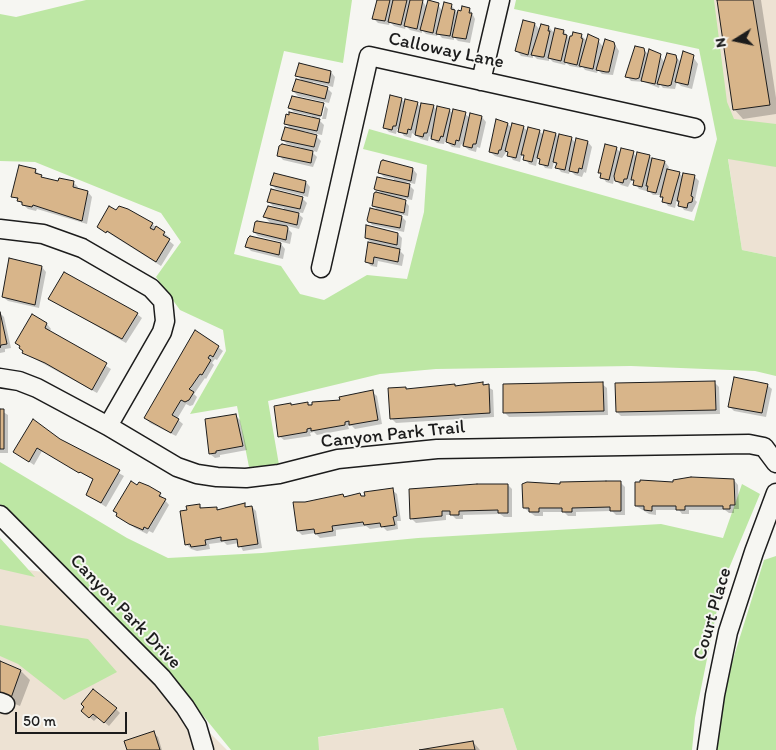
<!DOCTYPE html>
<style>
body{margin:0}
#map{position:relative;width:776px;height:750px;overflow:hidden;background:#f6f6f2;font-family:Itim,sans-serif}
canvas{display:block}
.north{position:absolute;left:711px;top:15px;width:50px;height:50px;-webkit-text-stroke:4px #f6f6f2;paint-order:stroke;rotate:260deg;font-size:14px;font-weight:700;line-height:20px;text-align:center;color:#1c1c1c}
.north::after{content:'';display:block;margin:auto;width:18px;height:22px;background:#1c1c1c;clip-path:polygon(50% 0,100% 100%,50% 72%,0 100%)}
.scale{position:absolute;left:15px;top:712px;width:112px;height:22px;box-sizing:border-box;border:2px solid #1c1c1c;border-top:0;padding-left:6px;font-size:15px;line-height:18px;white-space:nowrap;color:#1c1c1c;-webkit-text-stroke:4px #f6f6f2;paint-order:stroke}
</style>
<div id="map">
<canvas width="776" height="750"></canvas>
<div class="north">N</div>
<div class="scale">50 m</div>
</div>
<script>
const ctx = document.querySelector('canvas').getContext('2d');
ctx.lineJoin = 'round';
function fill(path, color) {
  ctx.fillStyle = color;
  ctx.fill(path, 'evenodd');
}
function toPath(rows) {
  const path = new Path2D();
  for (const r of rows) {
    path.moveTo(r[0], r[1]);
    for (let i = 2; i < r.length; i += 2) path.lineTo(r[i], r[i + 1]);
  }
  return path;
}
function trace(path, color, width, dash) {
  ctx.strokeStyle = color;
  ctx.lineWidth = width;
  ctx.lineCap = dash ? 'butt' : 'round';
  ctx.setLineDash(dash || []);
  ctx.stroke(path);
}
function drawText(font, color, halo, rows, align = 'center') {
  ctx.font = font + ' Itim,sans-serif';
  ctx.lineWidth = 4;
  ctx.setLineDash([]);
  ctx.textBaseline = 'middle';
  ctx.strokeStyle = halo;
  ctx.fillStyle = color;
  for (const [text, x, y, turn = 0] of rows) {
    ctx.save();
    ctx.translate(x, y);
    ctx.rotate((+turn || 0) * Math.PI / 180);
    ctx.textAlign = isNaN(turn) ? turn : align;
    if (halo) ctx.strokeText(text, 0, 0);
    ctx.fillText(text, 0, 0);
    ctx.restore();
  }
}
fill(toPath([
 [704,0,776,0,776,257,742,250],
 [0,566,50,573,227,750,0,750],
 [503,708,517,750,238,750]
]), '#ede2d3');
fill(toPath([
 [86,0,352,0,343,63,284,51,234,254,281,266,300,294,324,300,367,275,407,279,424,212,427,165,363,149,369,129,694,221,717,139,699,49,514,9,516,0,714,0,727,102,734,119,776,124,776,167,728,159,742,250,776,257,776,376,755,371,631,366,436,369,380,374,268,401,279,465,249,467,237,406,190,414,226,351,223,330,180,310,156,277,181,242,161,213,35,162,0,161,0,14,16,17],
 [0,462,127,538,168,558,262,553,418,538,661,524,723,538,742,484,760,494,722,585,695,718,692,750,517,750,503,708,318,737,319,750,231,750,179,686,0,504],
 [0,538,35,577,0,569],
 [776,556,776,750,716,750,724,688,764,560],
 [0,625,88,639,117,672,64,700,18,664,0,656]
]), '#bde7a4');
fill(toPath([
 [378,0,422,0,427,8,429,0,436,2,443,12,452,6,459,15,470,9,475,19,470,43,458,41,454,37,454,40,442,38,438,33,437,36,426,34,422,30,422,33,410,30,406,26,405,29,394,26,390,22,389,25,378,23,374,19],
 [719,0,761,0,776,98,776,114,743,119,734,109],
 [524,22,535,24,539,29,541,26,549,27,555,34,564,31,570,40,581,35,587,41,596,38,604,48,614,43,619,51,613,75,602,74,598,70,597,73,585,70,582,66,581,68,570,66,566,63,565,65,553,62,549,58,549,61,537,59,533,55,533,58,521,56,517,51],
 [643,49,649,55,658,53,665,63,675,56,681,62,691,54,698,64,692,89,681,86,677,82,675,89,663,88,660,84,659,88,644,82,631,81,627,76],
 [331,72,335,77,333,87,313,82,313,85,327,88,332,93,329,103,298,96,293,91,304,83,297,75],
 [391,97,402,100,406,103,417,103,422,108,433,106,438,111,449,110,454,114,465,114,470,118,482,117,486,122,480,148,477,147,476,152,469,150,461,144,460,148,452,147,445,140,444,144,437,143,429,136,428,141,421,139,412,133,411,138,404,136,400,130,397,129,396,134,389,132,385,128],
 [323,105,320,118,316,117,324,125,322,135,303,131,303,133,316,136,321,141,317,152,310,150,317,157,313,167,283,160,279,155,302,150,302,148,287,144,282,139,293,131,285,123,312,119,312,116,294,112,290,108],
 [325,106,328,109,326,119,322,119],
 [508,124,512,128,523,127,528,131,539,131,544,135,556,134,560,138,571,138,576,143,588,142,592,147,586,173,584,172,582,177,575,175,570,170,569,174,561,172,554,162,552,169,545,168,538,157,536,166,529,164,522,154,520,162,513,160,507,151,502,158,495,156,490,152],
 [616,148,621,153,633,153,637,157,649,156,653,159,665,162,669,167,668,170,679,173,683,177,684,174,695,177,699,181,695,200,697,202,692,212,684,210,677,199,675,208,668,206,661,195,653,195,647,189,646,191,639,189,632,179,628,187,621,185,614,179,613,184,606,182,600,172],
 [413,169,417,174,415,184,406,182,414,190,412,200,402,198,409,206,408,216,399,214,406,221,404,232,372,225,368,220,380,212,373,206,384,196,376,188,393,182,394,179,384,177,379,172],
 [35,170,44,179,59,183,73,182,78,187,77,190,88,192,92,197,87,224,37,209,36,211,28,209,13,196],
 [306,182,310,187,308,197,276,189,272,185],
 [302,198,307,203,303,213,296,212,303,218,299,229,284,225,292,233,290,244,258,236,254,232,272,225,265,217,283,211,284,208,273,206,268,201],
 [116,212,152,224,169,237,167,239,174,245,161,266,99,227],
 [398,234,402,238,401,249,397,248,404,255,402,266,378,261,377,267,371,266,366,261,373,244,366,238],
 [281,244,285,249,283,259,251,251,247,247],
 [42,267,46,272,39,308,8,301,3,297],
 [50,299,137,314,142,318,126,343],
 [0,313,4,317,11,348,5,349,5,352,0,353,0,355],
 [33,316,47,324,51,329,49,332,111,369,97,393,24,353,17,343],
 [218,347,223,351,217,360,215,359,212,363,214,365,206,379,205,378,194,394,197,397,193,405,190,406,186,404,177,419,183,424,176,436,150,423,145,418],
 [715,383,719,387,720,414,621,416,617,412],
 [482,384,493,390,494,417,396,423,391,418,405,388,407,390,455,385,456,387],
 [602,384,607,388,608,415,509,417,505,413],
 [767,385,772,389,766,417,734,411,729,406],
 [372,392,377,396,382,424,355,429,352,426,348,426,349,429,317,435,314,432,310,433,311,436,284,440,279,436,292,406,341,401],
 [0,410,8,415,8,453,0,453],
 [236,416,240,420,247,450,220,455,220,457,215,458,210,454],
 [60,440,124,476,106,507,88,495,94,480,42,451,34,465,15,452],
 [734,480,738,485,739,509,734,509,734,513,729,513,725,510,689,510,689,514,682,514,679,510,656,510,656,515,649,514,636,506,674,483],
 [621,483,625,487,625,515,616,515,612,511,576,512,576,516,568,516,564,512,543,512,543,516,535,516,524,508],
 [508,485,512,489,512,517,504,517,500,514,463,515,463,519,456,519,452,515,446,515,446,520,416,523,411,518],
 [138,486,160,494,169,505,153,533,149,531,147,534,135,528,117,516],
 [392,490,397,494,401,521,397,521,398,529,387,531,383,527,370,529,366,526,336,530,336,536,320,538,315,533,302,535,298,531,305,503,343,495,345,498,360,494,363,497],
 [199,505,203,509,216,508,219,511,244,505,247,508,252,507,256,511,262,548,243,551,239,543,227,545,224,542,209,544,210,549,197,551,191,549,186,544,188,511],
 [0,663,21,671,30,680,20,706,0,698],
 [116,709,120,713,109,726,98,717,94,721,87,715],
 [153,733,158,737,162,750,128,750],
 [473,742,480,750,427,750]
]), '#0003');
const building = toPath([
 [377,0,390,0,385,21,372,19,377,0],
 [393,0,407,0,401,25,388,22,393,0],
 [410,0,423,0,417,29,404,26,410,0],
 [428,0,439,3,433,33,420,30,428,0],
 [717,0,753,0,770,105,733,110,717,0],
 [444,2,452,4,451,9,455,10,450,36,436,34,444,2],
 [462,6,470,8,469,13,472,13,466,39,452,37,458,10,461,11,462,6],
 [523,20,535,23,528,55,515,51,523,20],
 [541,24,549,26,548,31,550,31,544,57,542,57,531,55,541,24],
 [555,28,564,30,563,34,567,35,561,61,548,58,555,28],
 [573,32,582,34,581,38,583,39,577,65,564,62,570,36,572,36,573,32],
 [588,34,599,39,593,69,579,66,588,34],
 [605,39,614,42,615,46,609,72,606,72,596,70,605,39],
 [635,46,644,48,645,53,639,78,636,79,625,77,635,46],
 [649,49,661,54,655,84,641,81,649,49],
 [683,51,694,55,688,85,675,82,683,51],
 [667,53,676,55,677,60,671,85,668,86,657,84,667,53],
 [299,63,331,71,329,83,295,76,299,63],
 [296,79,328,87,325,99,292,91,296,79],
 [390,95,402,98,396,126,393,126,392,130,383,128,390,95],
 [292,96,324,103,321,116,288,108,292,96],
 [405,99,418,102,411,130,408,129,407,134,398,132,405,99],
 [421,103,434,105,427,133,424,133,423,137,415,135,421,103],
 [437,106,450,109,443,137,441,136,439,141,431,139,437,106],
 [453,109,466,112,459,141,456,140,455,145,446,142,453,109],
 [289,112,320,119,317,131,284,124,286,114,289,115,289,112],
 [470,113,482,116,476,144,473,144,472,148,463,146,470,113],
 [496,119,508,123,501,150,499,150,498,154,489,152,496,119],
 [512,123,524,126,516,158,507,156,508,152,505,151,512,123],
 [285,127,317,135,314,147,281,140,285,127],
 [528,127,540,130,532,162,523,160,524,155,521,155,528,127],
 [544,130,556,133,548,166,539,164,540,159,537,158,544,130],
 [559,134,572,137,565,170,555,168,557,163,553,162,559,134],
 [576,138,588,141,582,169,579,168,578,173,569,171,576,138],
 [282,144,313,151,311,163,277,156,279,146,282,144],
 [605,144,617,147,609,180,600,178,601,173,598,173,605,144],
 [621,148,634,151,627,179,624,179,623,183,615,181,614,176,621,148],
 [637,152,650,155,642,187,633,185,634,180,631,180,637,152],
 [652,158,665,161,656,193,647,191,648,186,646,186,652,158],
 [383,160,413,168,411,181,378,173,381,161,383,160],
 [19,165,36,169,35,173,42,175,41,177,58,181,59,178,74,181,73,187,88,191,82,221,33,205,32,207,22,205,22,202,17,201,18,198,11,197,19,165],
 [667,169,680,172,671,204,662,202,663,197,660,197,667,169],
 [274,173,306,181,304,193,270,185,274,173],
 [683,173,695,175,691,196,693,197,692,202,688,203,687,208,678,206,679,201,677,201,683,173],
 [377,177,410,184,408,197,376,190,374,189,377,177],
 [271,189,303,197,300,209,267,202,271,189],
 [376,192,406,200,404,213,372,206,374,193,376,192],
 [109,206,116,210,119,206,128,209,153,223,150,228,154,230,156,226,165,232,163,235,170,239,156,262,107,231,106,233,97,227,109,206],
 [268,206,299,213,297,225,263,217,268,206],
 [370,208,402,216,400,228,368,222,367,220,370,208],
 [257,221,287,226,288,228,286,240,253,232,255,222,257,221],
 [366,225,398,233,397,245,365,238,366,225],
 [250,236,281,243,279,255,245,247,248,238,250,236],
 [368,242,400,249,398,262,374,257,373,264,365,262,368,242],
 [9,258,42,266,35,305,2,297,9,258],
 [64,272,138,313,122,339,48,299,64,272],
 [0,312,7,344,1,345,0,348,0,312],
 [32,314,47,323,45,328,107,363,92,390,45,363,22,353,23,351,19,348,20,346,15,343,32,314],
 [195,330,219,346,213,357,210,355,208,358,211,360,202,375,200,374,191,387,189,389,194,392,189,400,185,402,181,400,172,415,179,419,171,433,144,418,195,330],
 [734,377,768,384,762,413,728,407,734,377],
 [715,381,716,410,616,412,615,383,715,381],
 [483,382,483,385,489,384,490,413,390,419,388,388,406,387,406,389,455,384,455,386,483,382],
 [603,382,604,411,503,413,503,384,603,382],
 [373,390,378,420,349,425,349,421,345,422,345,425,311,431,311,428,307,429,307,432,278,437,274,406,291,403,291,405,308,402,308,405,312,405,312,402,340,400,339,397,373,390],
 [0,409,4,409,4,449,0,449,0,409],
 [236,414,243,446,216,451,216,453,209,454,205,419,236,414],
 [33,419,60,439,120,470,101,503,86,495,93,479,80,472,79,473,37,448,29,462,13,452,33,419],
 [691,477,734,479,735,505,730,505,730,509,723,509,723,506,685,506,685,510,676,510,676,506,652,506,652,511,644,510,644,506,635,506,635,482,640,482,640,480,673,482,673,480,691,477],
 [131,481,137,485,139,482,149,486,161,493,159,496,166,499,148,529,144,527,143,530,129,524,116,516,117,513,113,511,131,481],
 [606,481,621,481,621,511,610,511,610,507,572,508,572,512,562,512,562,508,539,508,539,512,529,512,529,508,523,508,522,484,527,482,560,484,560,482,606,481],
 [477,484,508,484,508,513,498,513,498,510,459,511,459,515,450,515,450,511,442,511,442,516,410,519,409,489,477,484],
 [393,488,397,516,393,517,395,525,381,527,380,523,364,525,363,522,332,526,333,531,315,534,314,529,297,531,293,502,305,502,343,494,344,497,360,493,361,496,365,496,364,492,393,488],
 [245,503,245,507,252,506,258,544,238,547,237,539,221,541,221,537,205,540,206,545,191,547,190,544,185,545,180,511,187,510,186,506,200,504,200,508,217,507,217,510,245,503],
 [0,661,21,670,11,698,0,693,0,661],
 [93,689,117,708,104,723,93,714,89,718,81,711,84,707,81,704,93,689],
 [154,731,160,750,127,750,124,741,154,731],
 [473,741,475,750,419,750,473,741]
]);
fill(building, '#d8b58a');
trace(building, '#1c1c1c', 1);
const minor = toPath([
 [481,81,500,0],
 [0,229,43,234,82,248,151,288,163,301,165,321,162,332,108,426],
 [321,268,369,56,695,128],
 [0,378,19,381,37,388,108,426,177,467,197,474,217,477,246,478,279,474,338,459,437,449,749,444,764,447,776,463],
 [0,515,162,678,185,707,197,726,204,750],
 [0,702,5,704],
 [707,750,715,695,728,632,754,552,776,493]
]);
trace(minor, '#1c1c1c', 21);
trace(minor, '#f6f6f2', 18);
drawText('19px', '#1c1c1c', '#f6f6f2', [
 ["Calloway Lane",446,51,12],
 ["Canyon Park Trail",393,435,-6],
 ["Canyon Park Drive",125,612,46],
 ["Court Place",713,614,-74]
]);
</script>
